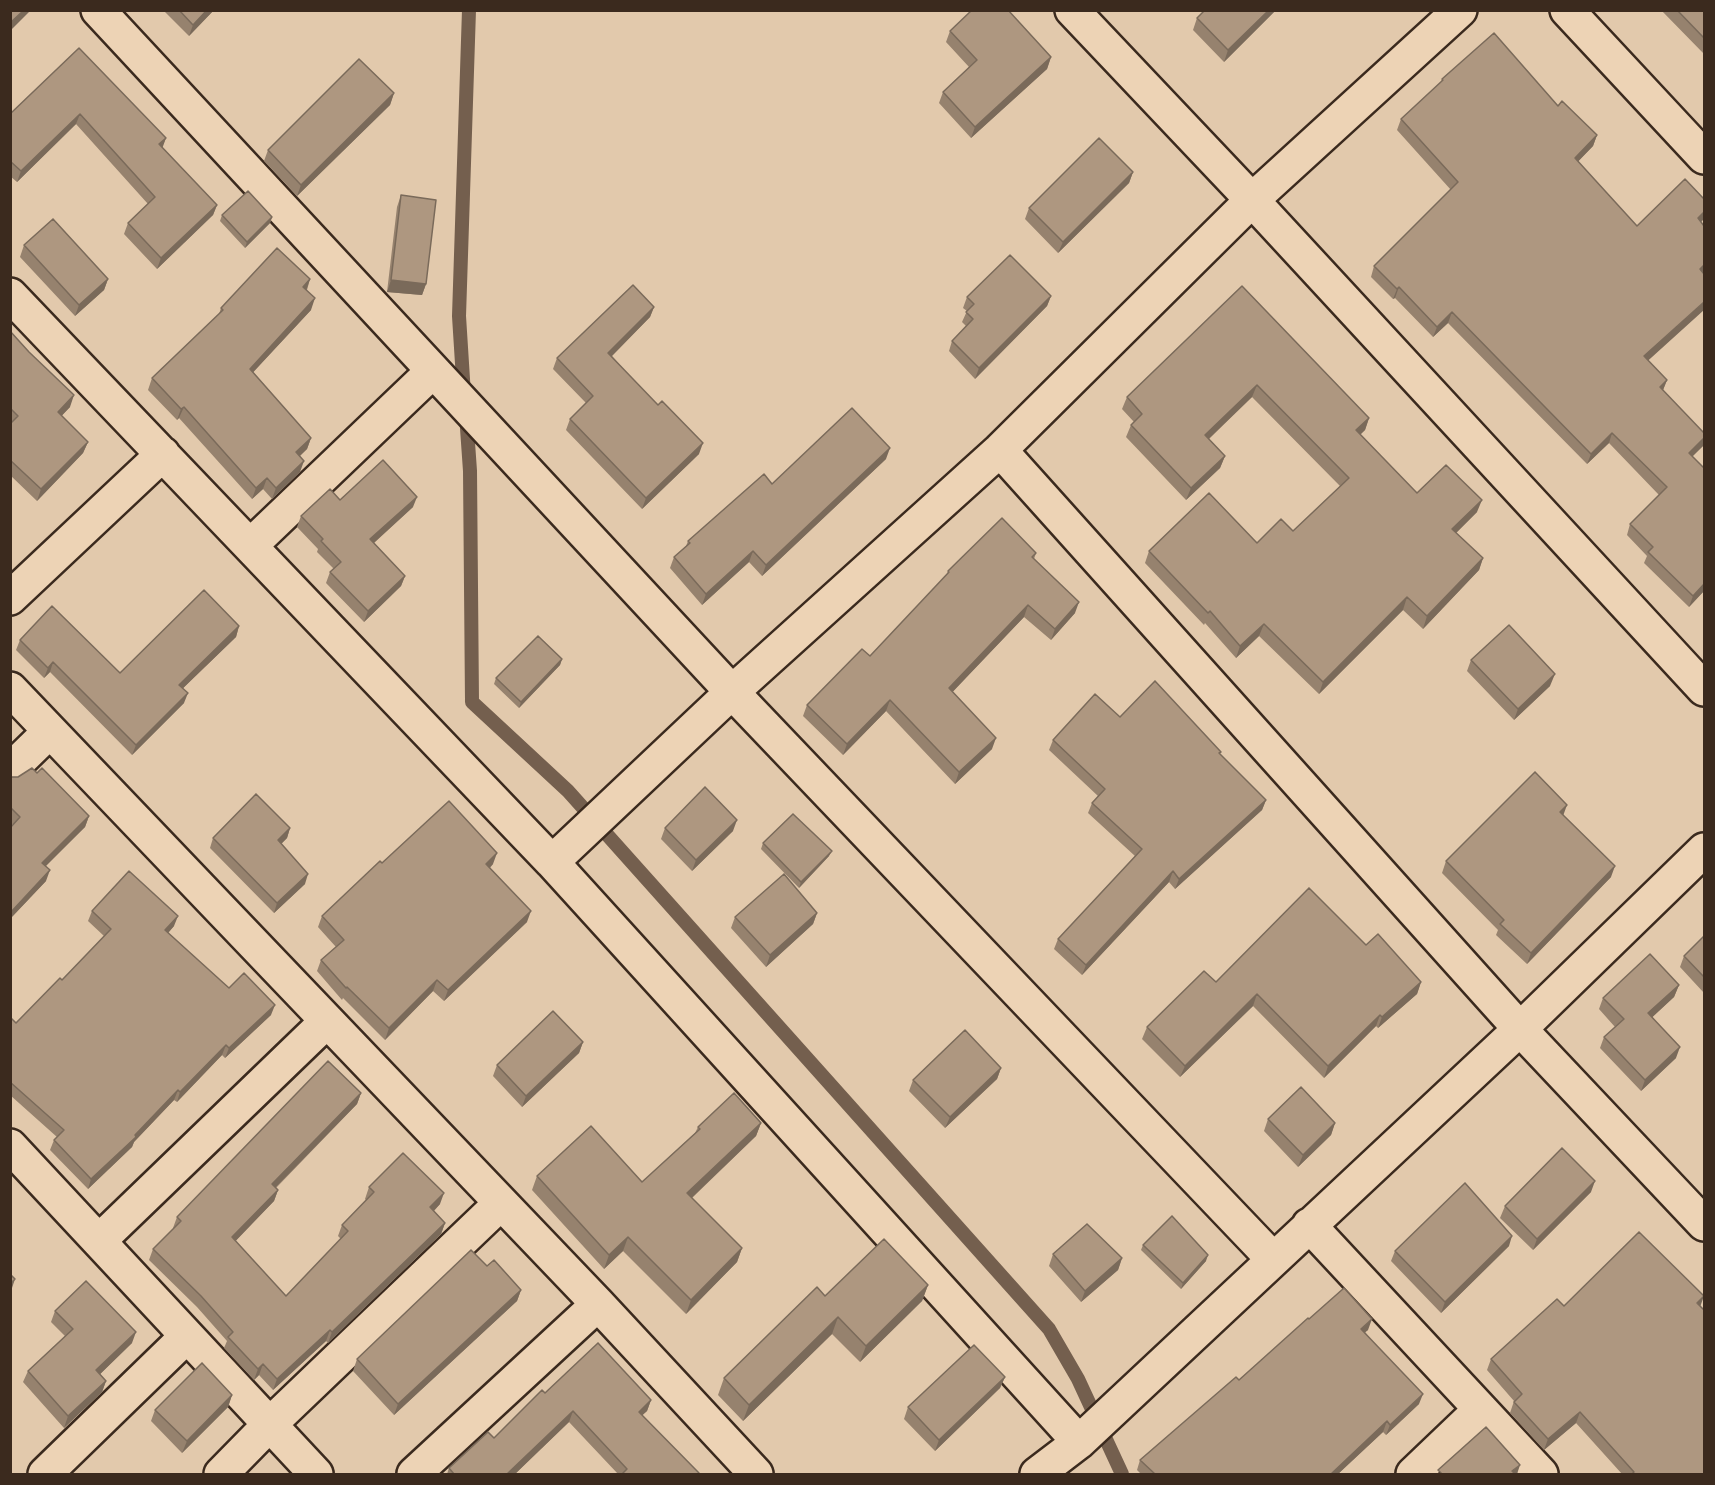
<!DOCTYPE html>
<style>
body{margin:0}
#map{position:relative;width:1715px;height:1485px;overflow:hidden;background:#e2c9ac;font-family:Itim,sans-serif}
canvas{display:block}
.frame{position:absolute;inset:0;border:12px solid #3b2a1e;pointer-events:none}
</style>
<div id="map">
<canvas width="1715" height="1485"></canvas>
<div class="frame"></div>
</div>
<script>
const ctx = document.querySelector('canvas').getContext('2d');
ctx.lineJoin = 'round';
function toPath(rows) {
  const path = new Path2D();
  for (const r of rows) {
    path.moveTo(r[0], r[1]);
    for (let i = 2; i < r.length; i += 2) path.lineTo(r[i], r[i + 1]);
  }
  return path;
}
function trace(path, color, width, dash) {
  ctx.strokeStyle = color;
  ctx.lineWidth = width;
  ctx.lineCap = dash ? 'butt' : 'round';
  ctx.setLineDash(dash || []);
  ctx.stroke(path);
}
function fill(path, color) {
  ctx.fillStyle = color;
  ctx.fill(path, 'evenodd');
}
trace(toPath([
 [464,395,459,316,469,10],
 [466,414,470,471,472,702,568,791,1049,1329,1078,1379,1122,1474]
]), '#745f4e', 14);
const minor = toPath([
 [98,10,732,692,1273,1259],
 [1072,10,1252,200,1704,689],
 [1567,10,1704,157],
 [10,295,552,862,1079,1442],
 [1000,450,1520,1029,1704,1224],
 [250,546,433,371],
 [10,598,163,454],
 [10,689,598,1304,756,1474],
 [10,770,50,731],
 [552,862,732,692,1000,450,1252,200,1460,10],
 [10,1146,316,1474],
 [1309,1225,1541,1474],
 [99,1241,327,1021],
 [45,1474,187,1336],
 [221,1474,269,1425,501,1203],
 [414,1474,598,1304],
 [1037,1474,1079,1442,1520,1029,1704,850],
 [1413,1474,1480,1410]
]);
trace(minor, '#3b2a1e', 38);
trace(minor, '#edd3b5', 33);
fill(toPath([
 [163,10,214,10,189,36],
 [1205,10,1276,10,1224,62,1193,30,1197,18],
 [1661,10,1704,10,1704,54],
 [950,31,1051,57,1047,69,971,138,939,103,943,92,969,67,946,42],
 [79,48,166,138,162,147,217,205,213,215,157,269,124,234,128,223,148,204,76,124,17,182,10,176,10,114],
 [1442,79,1558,106,1597,135,1593,146,1578,161,1637,226,1701,222,1703,273,1648,360,1667,380,1663,390,1703,446,1692,456,1704,468,1704,591,1689,607,1644,563,1647,556,1627,535,1630,524,1659,495,1609,443,1587,464,1448,323,1433,337,1395,298,1393,299,1371,277,1374,266,1451,190,1397,130,1401,119,1441,82],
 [394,93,390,105,297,196,264,161,268,150],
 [1133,172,1129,183,1058,253,1025,219,1029,208],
 [401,195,426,284,422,295,387,292,397,207],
 [222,215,272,217,270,223,245,248,220,221],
 [24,245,108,279,104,290,75,316,20,257],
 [310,279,307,290,311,310,253,372,311,438,307,449,300,456,300,472,272,499,263,489,252,499,179,418,177,420,148,390,152,378,219,314,221,308],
 [1242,286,1369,418,1365,430,1360,434,1417,493,1477,512,1456,533,1483,558,1479,570,1423,629,1403,610,1319,694,1259,636,1236,658,1205,623,1204,625,1145,563,1149,551,1257,543,1293,531,1340,486,1252,397,1209,439,1225,456,1220,468,1186,500,1126,437,1131,425,1134,422,1122,409,1127,397],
 [1051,296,1047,306,975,379,949,351,952,341,966,326,962,322,967,311,963,308,967,297],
 [654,307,650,317,612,356,699,454,642,509,566,430,570,419,586,403,553,369,557,358],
 [10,331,29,352,70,407,61,416,88,442,83,453,37,501,10,475],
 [886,459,762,576,749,562,702,605,670,568,674,557,686,546,688,541,772,484],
 [340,500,413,507,374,543,405,576,401,586,364,622,326,583,330,572,334,569,317,552,318,549,297,527,301,516],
 [1036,553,1034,559,1075,613,1051,640,1024,617,952,692,992,749,955,784,886,711,843,755,803,716,807,705,870,656,946,576,948,571],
 [239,626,236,637,183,688,184,703,132,755,50,672,44,678,16,650,20,640,120,673],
 [562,659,560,665,519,708,494,684,496,678],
 [1471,660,1550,686,1514,720,1467,671],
 [1120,717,1221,752,1220,754,1266,800,1262,810,1175,889,1169,882,1082,975,1054,949,1058,939,1135,856,1088,813,1092,803,1098,796,1049,750,1053,740],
 [37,773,89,816,85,827,45,866,46,881,10,919,10,828,13,825,10,822,10,777,18,777],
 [1563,815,1611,877,1527,964,1496,935,1498,930,1442,873,1446,861],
 [290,828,287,838,281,844,305,884,274,913,210,848,213,838],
 [665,828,733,831,692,871,661,839],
 [763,843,829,856,799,888,761,849],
 [382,863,493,864,490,868,527,922,444,1001,433,991,385,1040,343,998,342,1000,317,971,321,960,336,947,318,927,322,916],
 [92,911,174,926,168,933,229,988,271,1015,225,1058,222,1055,177,1102,174,1100,134,1142,132,1147,88,1189,50,1150,54,1140,57,1137,10,1095,10,1017,16,1023,62,980,104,936,88,921],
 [817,913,813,924,766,967,731,928,735,917],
 [1704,936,1704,993,1680,967,1684,956],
 [1366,945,1421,982,1417,994,1378,1028,1376,1026,1324,1078,1253,1006,1180,1077,1142,1039,1147,1027,1216,982],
 [1679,985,1674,997,1652,1017,1676,1058,1641,1091,1600,1048,1604,1037,1615,1027,1599,1009,1603,998],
 [583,1042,579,1053,522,1107,493,1076,497,1065],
 [1001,1068,997,1079,945,1128,909,1091,913,1080],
 [361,1093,357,1104,276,1188,278,1190,274,1201,235,1241,286,1296,341,1239,338,1236,342,1225,366,1200,365,1199,369,1187,440,1204,434,1211,445,1223,441,1234,328,1343,326,1341,273,1390,259,1375,254,1380,224,1348,227,1341,197,1307,149,1260,153,1249,173,1229,173,1228,177,1217],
 [1268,1119,1335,1123,1331,1135,1298,1167,1264,1131],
 [761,1123,756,1136,692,1198,742,1248,737,1262,686,1314,623,1251,604,1269,532,1190,537,1176,642,1182,695,1133,698,1127],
 [1591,1192,1533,1250,1500,1218,1505,1206],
 [1143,1245,1206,1261,1181,1289,1141,1250],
 [1509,1246,1441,1313,1391,1261,1395,1251],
 [1053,1254,1122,1258,1118,1270,1081,1302,1049,1266],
 [487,1266,521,1290,517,1301,394,1415,353,1371,357,1359],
 [928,1285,922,1301,860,1362,832,1334,743,1421,718,1395,724,1378,825,1296],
 [1564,1306,1700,1306,1704,1474,1622,1474,1576,1423,1544,1450,1510,1413,1514,1401,1487,1370,1491,1359],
 [55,1311,132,1343,100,1374,106,1381,102,1392,64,1428,23,1382,28,1371,65,1336,51,1322],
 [1309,1319,1368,1330,1365,1332,1419,1404,1386,1435,1383,1432,1338,1474,1141,1474,1137,1470,1140,1460,1239,1380],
 [1005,1377,1000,1388,935,1451,904,1419,908,1407],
 [545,1393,651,1400,647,1411,642,1415,699,1473,699,1474,618,1474,569,1422,515,1474,447,1474,449,1468,494,1438],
 [232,1395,228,1407,182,1453,151,1421,155,1410]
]), '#96826e');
fill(toPath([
 [24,10,30,10,29,12,10,31,10,23],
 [207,10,214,10,189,36,193,25],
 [1269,10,1276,10,1224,62,1228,50],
 [1051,57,1047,69,971,138,975,127],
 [394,93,390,105,297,196,301,185],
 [80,114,76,124,17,182,21,171],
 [1597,135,1593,146,1571,169,1575,158],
 [166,138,162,149,159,144],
 [1133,172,1129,183,1058,253,1063,242],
 [217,205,213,215,157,269,161,258],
 [1704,212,1704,219,1694,229,1698,218],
 [272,217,270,223,245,248,247,242],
 [1704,265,1704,272,1696,280,1700,269],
 [108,279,104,290,75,316,79,305],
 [310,279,306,291,303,287],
 [391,280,426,284,422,295,387,292],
 [1399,287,1395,298,1393,299,1397,289],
 [1051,296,1047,306,975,379,979,368],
 [315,298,311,310,246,380,250,369],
 [1704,302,1704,310,1641,367,1644,356],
 [654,307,650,317,604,364,608,353],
 [1452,312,1448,323,1433,337,1437,327],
 [1667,380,1663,390,1660,387],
 [1257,385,1252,397,1200,447,1205,435],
 [74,395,70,407,54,424,58,412],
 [184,407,179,418,177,420,181,409],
 [1369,418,1365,430,1352,443,1356,430],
 [1612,433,1609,443,1587,464,1591,454],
 [311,438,307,449,292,463,296,452],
 [1704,438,1704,441,1703,446,1685,464,1689,453],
 [88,442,83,453,37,501,41,489],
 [703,443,699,454,642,509,646,498],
 [890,448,886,459,762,576,766,565],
 [1225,456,1220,468,1186,500,1191,488],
 [304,461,300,472,272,499,276,488],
 [267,478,263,489,252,499,256,488],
 [417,497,413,507,366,550,370,539],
 [1482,500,1477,512,1448,541,1452,529],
 [753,551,749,562,702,605,706,594],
 [1483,558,1479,570,1423,629,1427,616],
 [405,576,401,586,364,622,368,611],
 [1704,584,1704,591,1689,607,1693,596],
 [1407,597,1403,610,1319,694,1323,682],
 [1079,602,1075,613,1051,640,1055,629],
 [1028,605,1024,617,945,700,949,688],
 [1264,624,1259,636,1236,658,1240,646],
 [239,626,236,637,176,695,179,685],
 [562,659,560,665,519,708,521,702],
 [53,662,50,672,44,678,48,668],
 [1555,674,1550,686,1514,720,1518,709],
 [188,693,184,703,132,755,136,745],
 [890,700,886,711,843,755,847,744],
 [996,738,992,749,955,784,959,772],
 [1266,800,1262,810,1175,889,1179,879],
 [1567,805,1563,816,1560,812],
 [89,816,85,827,38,874,42,863],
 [737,820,733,831,692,871,696,860],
 [290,828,287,838,274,851,278,840],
 [832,851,829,856,799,888,801,882],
 [497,853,493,864,482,875,486,864],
 [1615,866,1611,877,1527,964,1531,953],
 [50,870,46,881,10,919,11,912],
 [1173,871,1169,882,1082,975,1086,965],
 [308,874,305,884,274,913,277,903],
 [531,911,527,922,444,1001,448,990],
 [817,913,813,924,766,967,770,955],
 [178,916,174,926,162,940,165,930],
 [437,980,433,991,385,1040,389,1028],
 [1421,982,1417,994,1378,1028,1382,1017],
 [1679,985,1674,997,1644,1025,1648,1013],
 [1257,994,1253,1006,1180,1077,1185,1066],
 [275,1005,271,1015,225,1058,229,1048],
 [1380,1015,1376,1026,1324,1078,1328,1066],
 [583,1042,579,1053,522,1107,526,1096],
 [226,1045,222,1055,177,1102,180,1092],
 [1680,1047,1676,1058,1641,1091,1645,1080],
 [1001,1068,997,1079,945,1128,950,1117],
 [178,1090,174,1100,134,1142,132,1147,88,1189,91,1179],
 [361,1093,357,1104,268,1195,272,1184],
 [761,1123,756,1136,682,1207,687,1193],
 [1335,1123,1331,1135,1298,1167,1303,1155],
 [1595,1181,1591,1192,1533,1250,1537,1239],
 [278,1190,274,1201,228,1249,232,1237],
 [444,1193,440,1204,426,1219,430,1207],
 [445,1223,441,1234,328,1343,332,1332],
 [1512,1236,1509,1246,1441,1313,1445,1302],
 [628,1237,623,1251,604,1269,609,1255],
 [742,1248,737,1262,686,1314,691,1300],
 [1208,1255,1206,1261,1181,1289,1183,1283],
 [1122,1258,1118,1270,1081,1302,1085,1291],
 [15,1279,11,1291,10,1291,10,1284],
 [928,1285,922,1301,860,1362,866,1346],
 [521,1290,517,1301,394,1415,398,1404],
 [1704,1296,1700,1307,1697,1303],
 [838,1317,832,1334,743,1421,749,1405],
 [1372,1319,1368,1330,1357,1339,1361,1329],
 [330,1330,326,1341,273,1390,277,1379],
 [136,1332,132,1343,92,1382,96,1370],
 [263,1364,259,1375,254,1380,258,1369],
 [1005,1377,1000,1388,935,1451,939,1440],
 [106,1381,102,1392,64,1428,68,1416],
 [1423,1394,1419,1404,1386,1435,1390,1425],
 [232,1395,228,1407,182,1453,187,1441],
 [651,1400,647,1411,634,1423,639,1412],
 [573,1411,569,1422,515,1474,507,1474],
 [1580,1412,1576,1423,1544,1450,1548,1439],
 [1387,1421,1383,1432,1338,1474,1331,1474],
 [1520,1465,1517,1474,1511,1474,1512,1471]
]), '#7a6a5a');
const building = toPath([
 [10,10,24,10,10,23,10,10],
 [179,10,207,10,193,25,179,10],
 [972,10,1008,10,1051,57,975,127,943,92,977,60,950,31,972,10],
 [1205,10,1269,10,1228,50,1197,18,1205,10],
 [1677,10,1704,10,1704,38,1677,10],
 [1494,33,1558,106,1562,101,1597,135,1575,158,1637,226,1685,179,1704,199,1704,212,1698,218,1704,226,1704,265,1700,269,1704,274,1704,302,1644,356,1667,380,1660,387,1704,433,1704,438,1689,453,1704,468,1704,584,1693,596,1648,552,1653,547,1630,524,1667,487,1612,433,1591,454,1452,312,1437,327,1399,287,1397,289,1374,266,1458,182,1401,119,1443,80,1442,79,1494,33],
 [79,48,166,138,159,144,217,205,161,258,128,223,155,197,80,114,21,171,10,161,10,114,79,48],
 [359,59,394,93,301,185,268,150,359,59],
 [1099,138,1133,172,1063,242,1029,208,1099,138],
 [248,191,272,217,247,242,222,215,248,191],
 [401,195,436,200,426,284,391,280,401,195],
 [53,219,108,279,79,305,24,245,53,219],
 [277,248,310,279,303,287,315,298,250,369,311,438,296,452,304,461,276,488,267,478,256,488,184,407,181,409,152,378,223,310,221,308,277,248],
 [1010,255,1051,296,979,368,952,341,973,319,966,312,974,304,967,297,1010,255],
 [633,285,654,307,608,353,658,405,662,401,703,443,646,498,570,419,593,396,557,358,633,285],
 [1242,286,1369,418,1356,430,1417,493,1446,465,1482,500,1452,529,1483,558,1427,616,1407,597,1323,682,1264,624,1240,646,1210,611,1208,613,1149,551,1209,493,1257,543,1281,519,1293,531,1349,478,1257,385,1205,435,1225,456,1191,488,1131,425,1142,414,1127,397,1242,286],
 [10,331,29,352,74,395,58,412,88,442,41,489,10,460,10,424,18,416,10,408,10,331],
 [852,408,890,448,766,565,753,551,706,594,674,557,690,543,688,541,764,474,772,484,852,408],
 [383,460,417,497,370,539,405,576,368,611,330,572,341,562,321,541,323,539,301,516,330,489,340,500,383,460],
 [1002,518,1036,553,1032,557,1079,602,1055,629,1028,605,949,688,996,738,959,772,890,700,847,744,807,705,862,649,870,656,949,572,948,571,1002,518],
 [204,590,239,626,179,685,188,693,136,745,53,662,48,668,20,640,52,606,120,673,204,590],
 [1509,625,1555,674,1518,709,1471,660,1509,625],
 [538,636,562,659,521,702,496,678,538,636],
 [1155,681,1221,752,1219,753,1266,800,1179,879,1173,871,1086,965,1058,939,1142,849,1092,803,1105,789,1053,740,1095,694,1120,717,1155,681],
 [32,768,37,773,42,768,89,816,42,863,50,870,11,912,10,911,10,828,20,817,10,807,10,777,18,777,32,768],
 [1535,772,1567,805,1560,812,1615,866,1531,953,1500,924,1504,920,1446,861,1535,772],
 [705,787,737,820,696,860,665,828,705,787],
 [256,794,290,828,278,840,308,874,277,903,213,838,256,794],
 [449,801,497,853,486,864,531,911,448,990,437,980,389,1028,347,987,346,988,321,960,344,940,322,916,380,861,382,863,449,801],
 [793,814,832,851,801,882,763,843,793,814],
 [129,871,178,916,165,930,229,988,244,973,275,1005,229,1048,226,1045,180,1092,178,1090,135,1135,136,1137,91,1179,54,1140,64,1130,10,1082,10,1017,16,1023,60,978,62,980,111,929,92,911,129,871],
 [784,874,817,913,770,955,735,917,784,874],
 [1309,888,1366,945,1378,934,1421,982,1382,1017,1380,1015,1328,1066,1257,994,1185,1066,1147,1027,1204,971,1216,982,1309,888],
 [1704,936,1704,977,1684,956,1704,936],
 [1650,954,1679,985,1648,1013,1680,1047,1645,1080,1604,1037,1624,1019,1603,998,1650,954],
 [553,1011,583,1042,526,1096,497,1065,553,1011],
 [965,1030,1001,1068,950,1117,913,1080,965,1030],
 [328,1061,361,1093,272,1184,278,1190,232,1237,286,1296,348,1231,342,1225,374,1192,369,1187,403,1153,444,1193,430,1207,445,1223,332,1332,330,1330,277,1379,263,1364,258,1369,228,1337,233,1332,201,1296,153,1249,181,1221,177,1217,328,1061],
 [1301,1087,1335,1123,1303,1155,1268,1119,1301,1087],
 [734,1093,761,1123,687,1193,742,1248,691,1300,628,1237,609,1255,537,1176,591,1126,642,1182,700,1129,698,1127,734,1093],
 [1562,1148,1595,1181,1537,1239,1505,1206,1562,1148],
 [1465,1183,1512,1236,1445,1302,1395,1251,1465,1183],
 [1172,1216,1208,1255,1183,1283,1143,1245,1172,1216],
 [1087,1224,1122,1258,1085,1291,1053,1254,1087,1224],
 [1639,1232,1704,1296,1697,1303,1704,1310,1704,1474,1632,1474,1634,1472,1580,1412,1548,1439,1514,1402,1522,1394,1491,1359,1557,1299,1564,1306,1639,1232],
 [884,1239,928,1285,866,1346,838,1317,749,1405,724,1378,817,1287,825,1296,884,1239],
 [471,1250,487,1266,494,1260,521,1290,398,1404,357,1359,471,1250],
 [10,1274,15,1279,10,1284,10,1274],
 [86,1281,136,1332,96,1370,106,1381,68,1416,28,1371,73,1329,55,1311,86,1281],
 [1344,1288,1372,1319,1361,1329,1423,1394,1390,1425,1387,1421,1331,1474,1155,1474,1140,1460,1236,1377,1239,1380,1308,1318,1309,1319,1344,1288],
 [598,1343,651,1400,639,1412,699,1473,698,1474,622,1474,627,1469,573,1411,507,1474,453,1474,454,1474,449,1468,488,1432,494,1438,542,1390,545,1393,598,1343],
 [974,1345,1005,1377,939,1440,908,1407,974,1345],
 [202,1363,232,1395,187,1441,155,1410,202,1363],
 [1486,1427,1520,1465,1512,1471,1515,1474,1442,1474,1438,1470,1486,1427]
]);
fill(building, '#ae9780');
trace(building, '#7a6a5a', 1.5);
</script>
